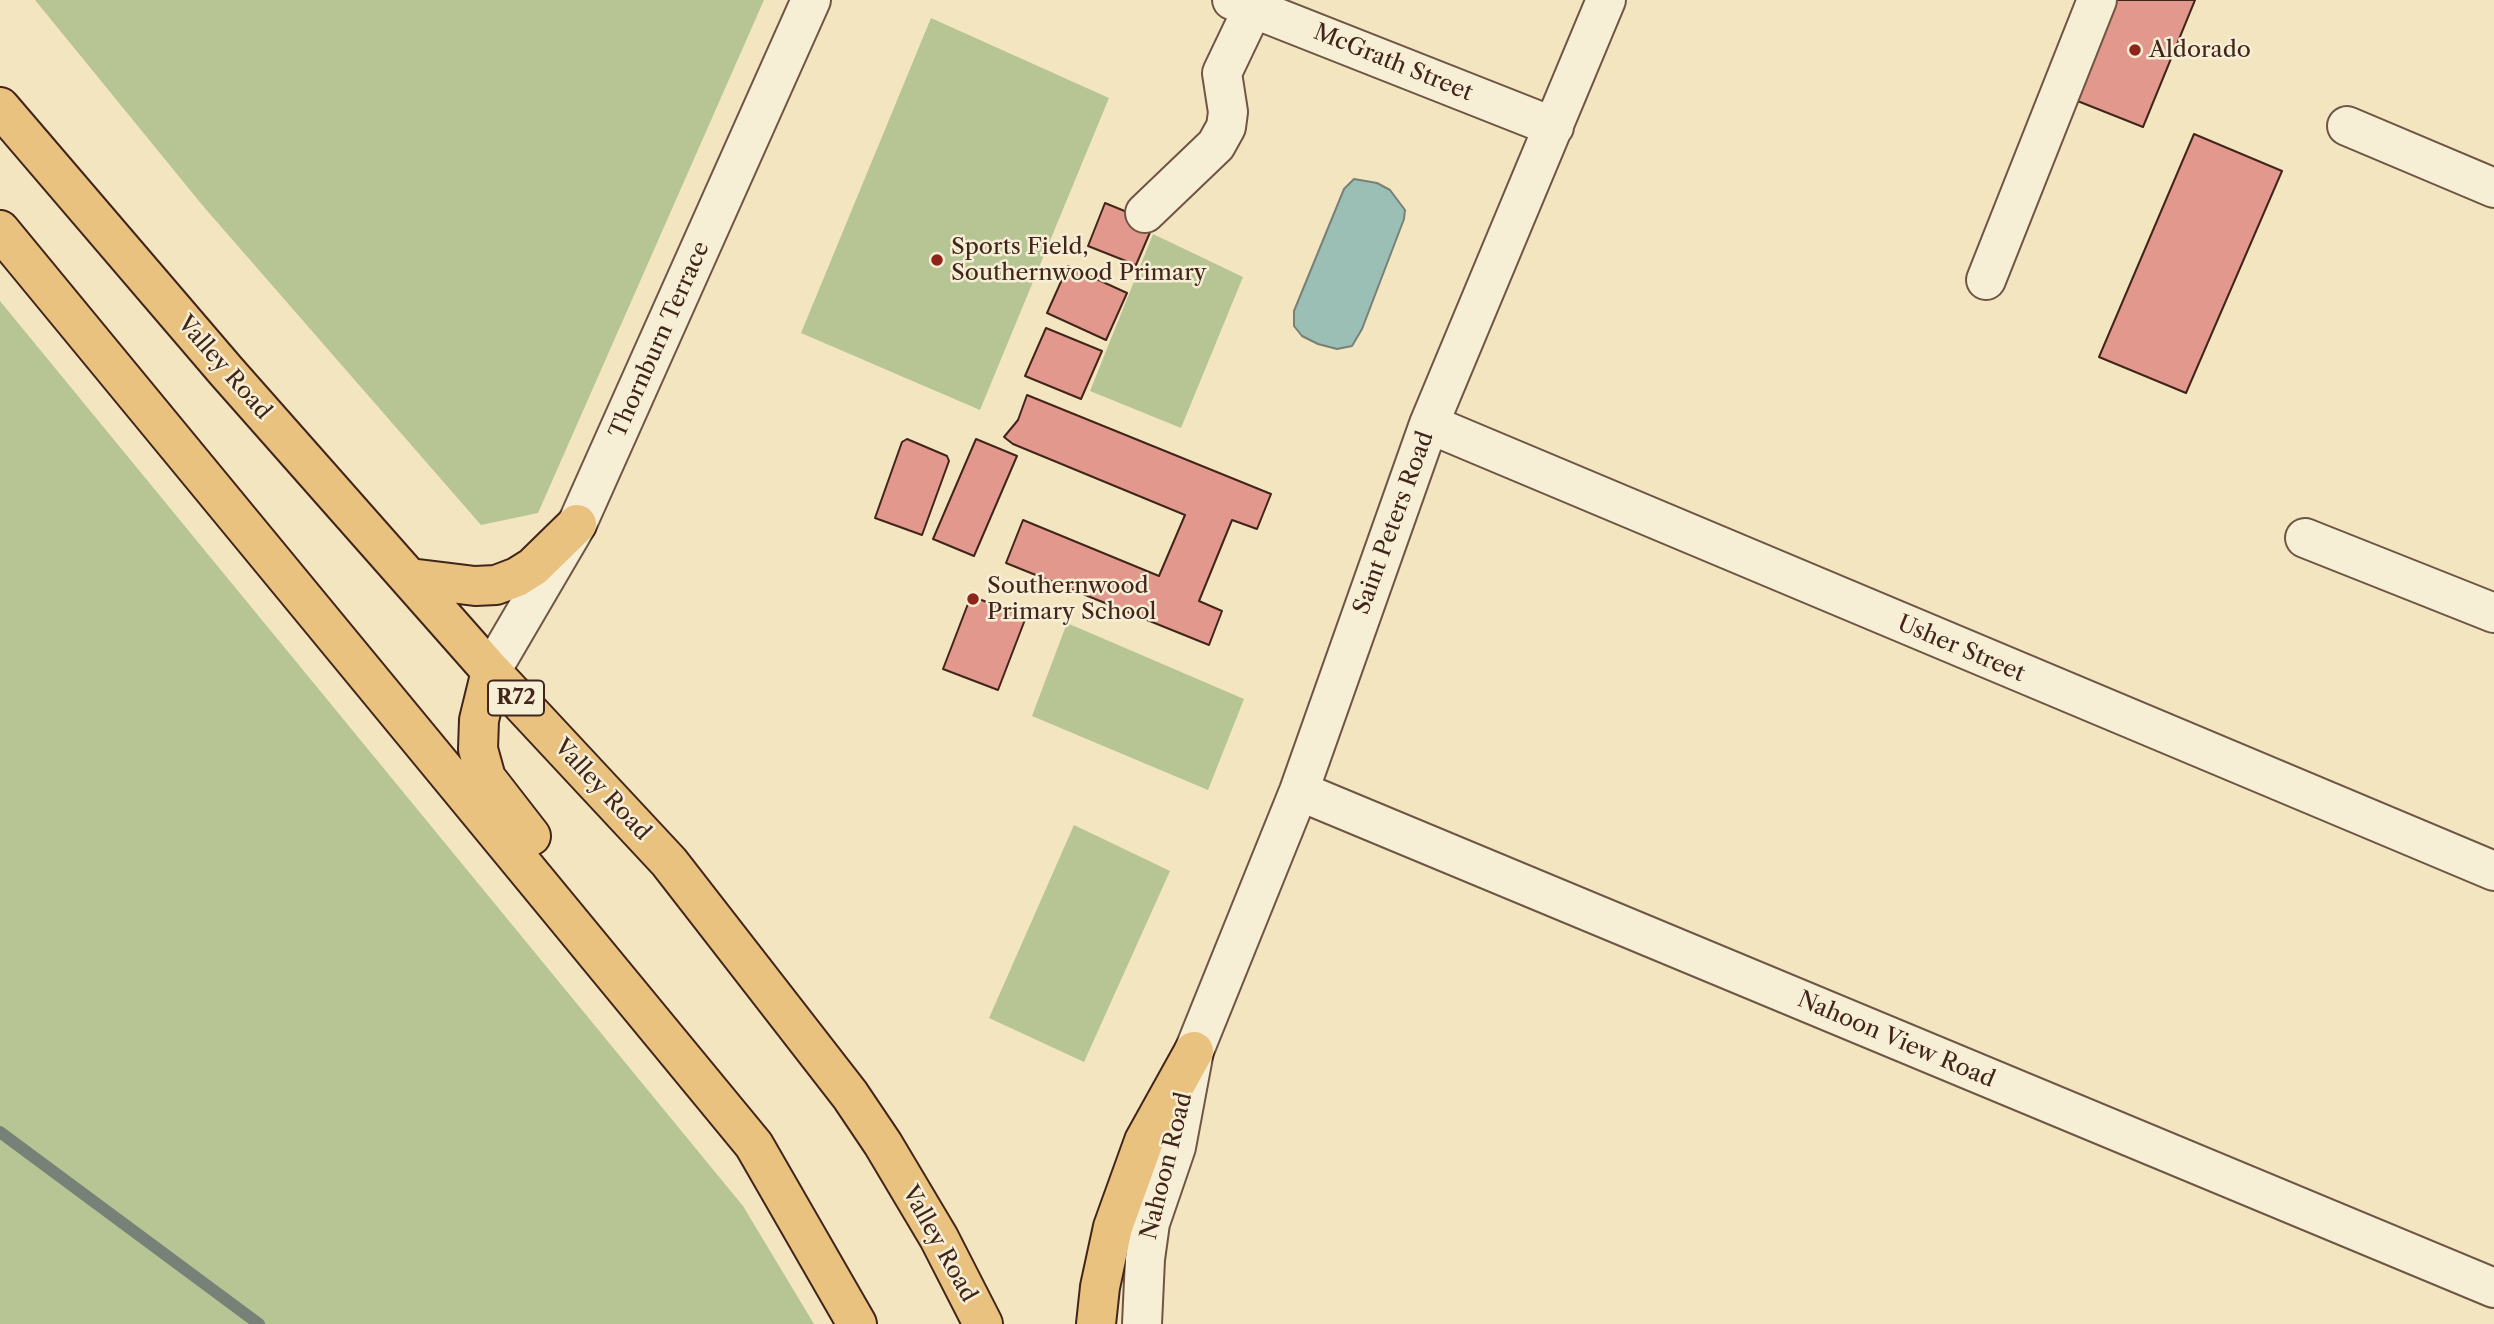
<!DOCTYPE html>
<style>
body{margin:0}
canvas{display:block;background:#f3e5c0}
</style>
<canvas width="2494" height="1324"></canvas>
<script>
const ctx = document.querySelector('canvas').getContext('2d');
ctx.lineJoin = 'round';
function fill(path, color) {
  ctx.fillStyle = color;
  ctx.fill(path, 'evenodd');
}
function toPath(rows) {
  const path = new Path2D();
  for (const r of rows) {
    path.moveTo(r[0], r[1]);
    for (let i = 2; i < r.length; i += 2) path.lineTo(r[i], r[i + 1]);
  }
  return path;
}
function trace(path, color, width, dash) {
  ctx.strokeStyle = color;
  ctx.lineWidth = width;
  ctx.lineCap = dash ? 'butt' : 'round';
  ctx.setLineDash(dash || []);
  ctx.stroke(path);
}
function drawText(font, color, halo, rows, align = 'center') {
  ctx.font = font + ' "Libre Caslon Text",serif';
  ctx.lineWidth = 5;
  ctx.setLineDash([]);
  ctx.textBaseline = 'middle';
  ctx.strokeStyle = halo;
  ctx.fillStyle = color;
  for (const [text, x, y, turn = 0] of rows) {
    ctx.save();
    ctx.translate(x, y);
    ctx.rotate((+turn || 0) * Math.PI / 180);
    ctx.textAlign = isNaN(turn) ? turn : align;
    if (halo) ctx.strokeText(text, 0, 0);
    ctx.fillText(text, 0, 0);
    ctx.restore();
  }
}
fill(toPath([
 [35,0,764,0,538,513,481,525,203,206],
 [931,18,1109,98,980,410,801,333],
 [1153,234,1243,277,1181,428,1090,391],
 [0,301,743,1206,814,1324,0,1324],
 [1067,623,1244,699,1208,790,1032,716],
 [1074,825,1170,871,1084,1062,989,1018]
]), '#b7c595');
const water = toPath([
 [1354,179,1377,183,1390,190,1405,210,1404,219,1362,329,1352,346,1337,349,1318,344,1302,336,1294,326,1294,311,1344,189,1354,179]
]);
fill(water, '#9bbfb5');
trace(water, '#778177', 2);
trace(toPath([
 [0,1132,259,1324]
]), '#778177', 12);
const building = toPath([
 [2116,0,2195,0,2143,127,2075,100,2116,0],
 [2194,134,2282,171,2186,393,2099,357,2194,134],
 [1105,203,1154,223,1136,265,1088,246,1105,203],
 [1068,266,1127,293,1106,340,1047,313,1068,266],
 [1046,328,1102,351,1081,399,1025,376,1046,328],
 [1027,395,1271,494,1257,529,1232,520,1199,601,1222,611,1209,645,1006,563,1023,520,1159,576,1185,515,1013,444,1004,437,1018,420,1027,395],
 [907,439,947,456,949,461,922,535,875,518,902,442,907,439],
 [976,439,1017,456,974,556,933,539,976,439],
 [971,596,1026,617,998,690,943,669,971,596]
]);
fill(building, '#e2988c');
trace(building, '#42251a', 2);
const minor = toPath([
 [1232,0,1554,127],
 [2347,126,2494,188],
 [1145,213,1216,145,1226,127,1228,112,1222,73,1253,8],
 [1986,280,2097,0],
 [1429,424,2494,871],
 [2305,538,2494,613],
 [491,671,577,524,811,0],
 [1299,791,2494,1288],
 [1142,1324,1145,1259,1150,1223,1176,1147,1194,1051,1299,791,1429,424,1606,0]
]);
const highway = toPath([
 [0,107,226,371,491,671,669,862,850,1095,883,1144,939,1238,983,1324],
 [0,230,754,1145,857,1324],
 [410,578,475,586,496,585,517,577,533,567,577,524],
 [491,671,479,720,478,749,486,778,531,836],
 [1096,1324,1100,1287,1113,1227,1144,1141,1194,1051]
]);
trace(minor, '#6e5544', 42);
trace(highway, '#42251a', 42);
trace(minor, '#f7eed6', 38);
trace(highway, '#eac280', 38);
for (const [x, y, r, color] of [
 [2135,50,7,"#8f2418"],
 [937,260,7,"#8f2418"],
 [973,599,7,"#8f2418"]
]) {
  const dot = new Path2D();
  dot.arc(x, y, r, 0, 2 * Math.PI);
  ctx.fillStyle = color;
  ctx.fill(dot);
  trace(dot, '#f7eed6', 2.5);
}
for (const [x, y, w] of [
 [516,698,56]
]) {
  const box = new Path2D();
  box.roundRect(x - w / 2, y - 17.5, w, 35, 5);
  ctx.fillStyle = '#f7eed6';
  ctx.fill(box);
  trace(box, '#42251a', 2);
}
drawText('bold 21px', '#42251a', null, [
 ["R72",516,698]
]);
drawText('23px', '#42251a', '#f7eed6', [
 ["Aldorado",2149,50],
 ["Sports Field,",951,247],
 ["Southernwood Primary",951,273],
 ["Southernwood",987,586],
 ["Primary School",987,612]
], 'left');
drawText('23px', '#42251a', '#f7eed6', [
 ["McGrath Street",1393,63,22],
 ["Thornburn Terrace",660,340,-66],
 ["Valley Road",224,368,49],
 ["Saint Peters Road",1394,523,-70],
 ["Usher Street",1961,649,23],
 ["Valley Road",602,790,47],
 ["Nahoon View Road",1896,1040,23],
 ["Nahoon Road",1167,1166,-76],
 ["Valley Road",939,1244,61]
]);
</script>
